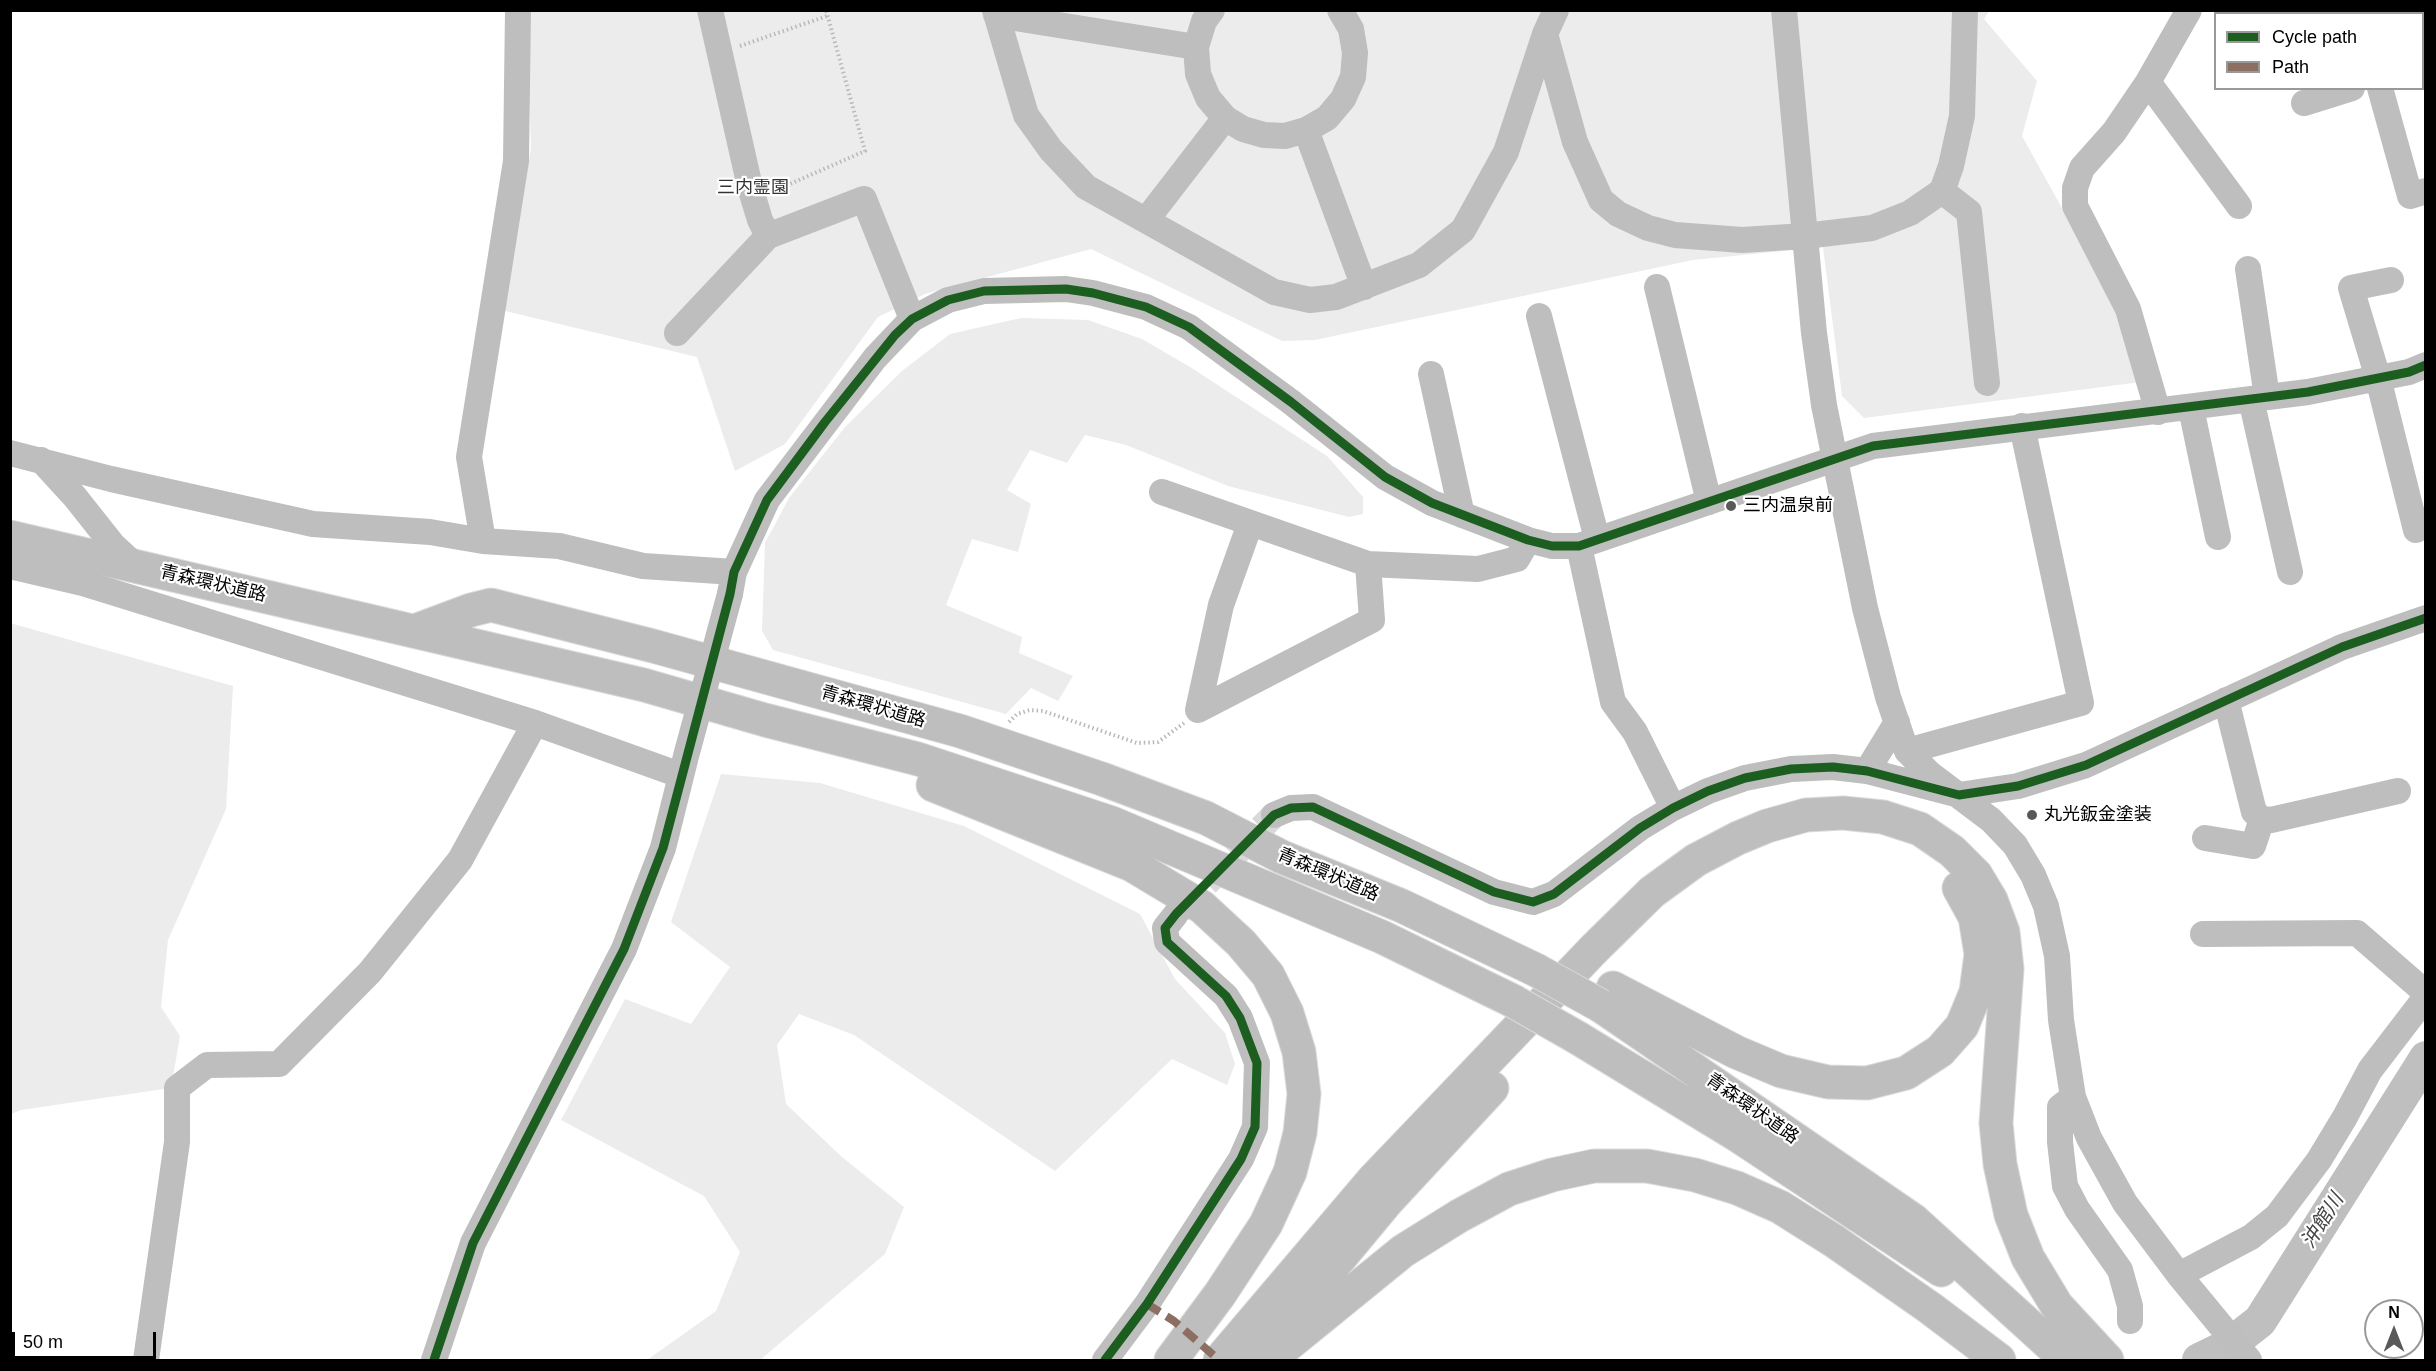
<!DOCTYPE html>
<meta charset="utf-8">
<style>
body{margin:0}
#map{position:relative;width:2436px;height:1371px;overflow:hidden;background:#fff;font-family:Arial,sans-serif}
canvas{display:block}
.frame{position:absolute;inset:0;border:12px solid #000;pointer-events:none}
.legend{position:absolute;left:2214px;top:12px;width:210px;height:78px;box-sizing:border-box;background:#fff;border:2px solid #999;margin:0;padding:8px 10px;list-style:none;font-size:18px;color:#000}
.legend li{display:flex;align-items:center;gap:12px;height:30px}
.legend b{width:30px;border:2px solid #999}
.north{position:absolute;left:2364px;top:1299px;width:60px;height:60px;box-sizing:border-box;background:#fff;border:2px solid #999;border-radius:50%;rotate:0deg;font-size:16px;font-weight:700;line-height:24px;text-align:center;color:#000}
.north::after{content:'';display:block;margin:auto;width:21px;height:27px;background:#595959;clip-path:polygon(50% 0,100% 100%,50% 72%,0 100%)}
.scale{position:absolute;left:12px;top:1332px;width:144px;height:27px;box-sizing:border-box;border:3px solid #000;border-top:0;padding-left:8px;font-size:18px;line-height:21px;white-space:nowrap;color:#000;-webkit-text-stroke:4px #fff;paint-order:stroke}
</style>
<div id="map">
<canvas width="2436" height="1371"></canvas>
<div class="frame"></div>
<ul class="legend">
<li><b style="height:8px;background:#1b5e20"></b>Cycle path</li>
<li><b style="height:8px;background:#8d6e63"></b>Path</li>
</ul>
<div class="north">N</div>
<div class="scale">50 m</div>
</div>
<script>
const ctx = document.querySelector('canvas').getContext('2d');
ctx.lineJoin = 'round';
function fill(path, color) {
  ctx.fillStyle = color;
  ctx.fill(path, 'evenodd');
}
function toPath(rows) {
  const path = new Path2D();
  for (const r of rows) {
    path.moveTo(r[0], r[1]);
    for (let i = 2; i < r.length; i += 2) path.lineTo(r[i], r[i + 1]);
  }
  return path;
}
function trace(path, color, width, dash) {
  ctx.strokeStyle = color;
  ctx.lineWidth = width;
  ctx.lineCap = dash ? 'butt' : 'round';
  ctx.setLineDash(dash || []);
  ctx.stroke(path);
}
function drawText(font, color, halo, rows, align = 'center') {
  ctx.font = font + ' Arial,"Noto Sans JP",sans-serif';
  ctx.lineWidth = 4.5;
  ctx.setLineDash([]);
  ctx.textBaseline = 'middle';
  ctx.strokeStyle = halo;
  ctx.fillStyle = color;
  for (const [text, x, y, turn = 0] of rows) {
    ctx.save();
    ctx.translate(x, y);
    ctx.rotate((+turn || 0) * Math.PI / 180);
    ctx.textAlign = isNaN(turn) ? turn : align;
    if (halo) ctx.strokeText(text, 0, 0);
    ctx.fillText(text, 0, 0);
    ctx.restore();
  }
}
fill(toPath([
 [1990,10,1984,19,2037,81,2022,136,2123,318,2141,382,1864,418,1842,396,1823,247,1693,260,1315,340,1282,341,1091,249,925,294,878,317,785,444,735,471,697,357,501,310,531,149,527,11],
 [1021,318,1088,320,1142,339,1190,367,1327,456,1363,497,1363,514,1349,517,1228,486,1126,445,1085,435,1067,463,1030,450,1007,490,1031,504,1018,552,972,539,946,605,1022,637,1019,653,1073,676,1058,701,1031,688,1006,714,773,650,762,631,765,543,789,498,845,427,902,371,950,334],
 [10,623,233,686,226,809,168,940,161,1007,180,1036,171,1088,21,1110,11,1114],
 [721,774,820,783,964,826,1140,914,1175,979,1225,1033,1235,1064,1227,1085,1172,1059,1055,1171,854,1035,799,1014,777,1045,786,1104,842,1157,904,1207,885,1254,760,1360,647,1360,716,1311,740,1252,704,1196,561,1120,625,999,691,1024,730,967,671,922]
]), '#ececec');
trace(toPath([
 [2199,1360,2228,1346,2260,1321,2426,1058]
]), '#bfbfbf', 34);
trace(toPath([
 [1179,911,1274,815]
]), '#d9d9d9', 26, [26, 13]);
const highway = toPath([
 [10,537,644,685,765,720,918,759,1112,823,1382,937,1513,1001],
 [415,631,471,610,491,605,653,646,960,731,1102,779,1206,818,1282,857,1402,906,1536,970],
 [933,785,1132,865,1202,907,1241,943,1268,975,1287,1013,1299,1052,1304,1094,1300,1133,1290,1172,1266,1224,1220,1294,1171,1360],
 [1613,988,1736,1052,1781,1071,1828,1082,1867,1083,1906,1073,1940,1051,1962,1026,1976,992,1981,954,1975,917,1959,888],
 [1601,1006,1913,1220,2067,1360],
 [1578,1038,1737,1135,1941,1270],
 [1285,1347,1403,1251,1459,1216,1509,1189,1552,1175,1594,1166,1647,1166,1695,1175,1737,1188,1780,1207,1834,1241,1930,1308,1999,1360],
 [1220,1360,1373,1180,1594,949,1652,892,1696,860,1738,838,1767,826,1806,815,1843,813,1883,817,1920,829,1952,851,1976,875,1991,900,2003,932,2007,969,1996,1123,2000,1164,2011,1215,2028,1258,2057,1306,2107,1360],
 [1255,1360,1388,1200,1492,1088]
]);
trace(highway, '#dbdbdb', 35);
trace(toPath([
 [740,46,827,16],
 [774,191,865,151,826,10],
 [1009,722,1017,714,1030,710,1043,711,1137,743,1158,742,1184,723]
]), '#b9b9b9', 4, [1.5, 3]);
trace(toPath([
 [710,10,750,187,760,220,768,236,864,199,912,319],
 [995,10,1026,115,1051,150,1086,187,1274,292,1310,300,1336,297,1419,265,1463,230,1506,152,1545,34,1556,10],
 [1212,10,1204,21,1196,47,1198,74,1208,98,1225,118,1243,129,1264,135,1285,136,1306,130,1327,118,1343,99,1353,77,1355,53,1351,29,1340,10],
 [1784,10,1814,333,1824,405,1865,608,1888,697,1903,741,1907,751,1930,774,1991,820,2015,845,2033,875,2046,906,2057,956,2061,1020,2073,1097,2089,1138,2125,1203,2179,1275,2249,1360],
 [2358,10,2359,14],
 [996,15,1196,47],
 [1545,34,1575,142,1601,200,1618,214,1648,228,1675,235,1742,240,1805,236,1872,228,1910,213,1942,191,1951,166,1962,116,1965,10],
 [2148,82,2239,206],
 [2380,88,2410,196,2426,191],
 [2304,103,2352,88],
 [1306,130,1364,287],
 [1942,191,1969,212,1987,383],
 [1147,219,1225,118],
 [2248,269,2267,397],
 [2391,280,2351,288,2378,378,2416,530],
 [1657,287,1709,502],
 [1539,316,1597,539],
 [677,333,768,236],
 [1431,374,1462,515],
 [2251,399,2290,572],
 [2191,408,2218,537],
 [2158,412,2128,309,2075,206,2075,188,2082,168,2114,132,2148,82,2189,10],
 [10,453,111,479,313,524,430,532,483,541,559,546,643,566,734,572],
 [41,460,75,497,113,545,137,567],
 [1162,492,1368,564,1478,569,1517,559,1528,540],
 [1250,524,1221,605,1198,710,1372,620,1368,564],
 [483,541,469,457,516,161,518,10],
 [1579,546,1613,702,1635,732,1673,808],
 [10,566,83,583,535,723,680,775],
 [730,594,734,572,767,500,875,358,912,319,948,300,984,291,1066,289,1093,293,1146,307,1189,327,1291,402,1385,477,1432,503,1528,540,1552,546,1579,546,1873,446,2308,392,2409,372,2426,365],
 [2226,700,2254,812,2262,819,2271,820,2398,791],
 [1907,751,2081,703,2022,426],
 [1867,771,1897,722],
 [1274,815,1291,808,1313,807,1494,892,1533,902,1554,894,1640,828,1673,808,1708,791,1745,778,1791,769,1833,767,1867,771,1959,795,2018,786,2086,765,2342,647,2426,618],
 [2205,838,2253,846,2262,819],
 [2203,934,2357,933,2426,993],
 [2073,1097,2060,1107,2060,1142,2065,1186,2077,1209,2120,1270,2130,1306,2130,1321],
 [2179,1275,2251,1237,2277,1216,2319,1160,2345,1117,2370,1070,2426,997],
 [146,1360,177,1142,177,1088,207,1065,279,1064,370,972,460,860,535,723],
 [434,1360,473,1243,624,949,663,848,685,760],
 [1105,1360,1147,1304,1241,1159,1255,1127,1257,1063,1240,1018,1226,996,1167,942,1165,928,1176,914]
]), '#bebebe', 26);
trace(highway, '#bebebe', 33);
const highwayBridge = toPath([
 [1536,970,1601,1006],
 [1513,1001,1578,1038]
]);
trace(highwayBridge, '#dbdbdb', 35, []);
trace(toPath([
 [686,756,730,594]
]), '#bebebe', 26);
trace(highwayBridge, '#bebebe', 33);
trace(toPath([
 [1147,1304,1174,1321,1219,1360]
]), '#8d6e63', 8, [15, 8]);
trace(toPath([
 [434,1360,473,1243,624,949,663,848,730,594,734,572,767,500,825,422,895,335,912,319,948,300,984,291,1066,289,1093,293,1146,307,1189,327,1291,402,1385,477,1432,503,1528,540,1552,546,1579,546,1873,446,2308,392,2409,372,2426,365],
 [1105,1360,1147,1304,1241,1159,1255,1127,1257,1063,1240,1018,1226,996,1167,942,1165,928,1176,914,1274,815,1291,808,1313,807,1494,892,1533,902,1554,894,1640,828,1673,808,1708,791,1745,778,1791,769,1833,767,1867,771,1959,795,2018,786,2086,765,2342,647,2426,618]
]), '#1b5e20', 9);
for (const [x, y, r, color] of [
 [1731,506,6,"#595959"],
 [2032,815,6,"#595959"]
]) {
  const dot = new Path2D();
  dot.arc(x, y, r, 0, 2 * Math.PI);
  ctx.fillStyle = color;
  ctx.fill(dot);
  trace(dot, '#fff', 2);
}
drawText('18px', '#333', '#fff', [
 ["三内霊園",753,188]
]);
drawText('18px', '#000', '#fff', [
 ["三内温泉前",1743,506],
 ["丸光鈑金塗装",2044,815]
], 'left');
drawText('18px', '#000', '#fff', [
 ["青森環状道路",213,584,13],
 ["青森環状道路",873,707,16],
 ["青森環状道路",1328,875,23],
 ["青森環状道路",1752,1109,35]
]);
drawText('italic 20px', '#444', '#fff', [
 ["沖館川",2323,1221,-58]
]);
</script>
